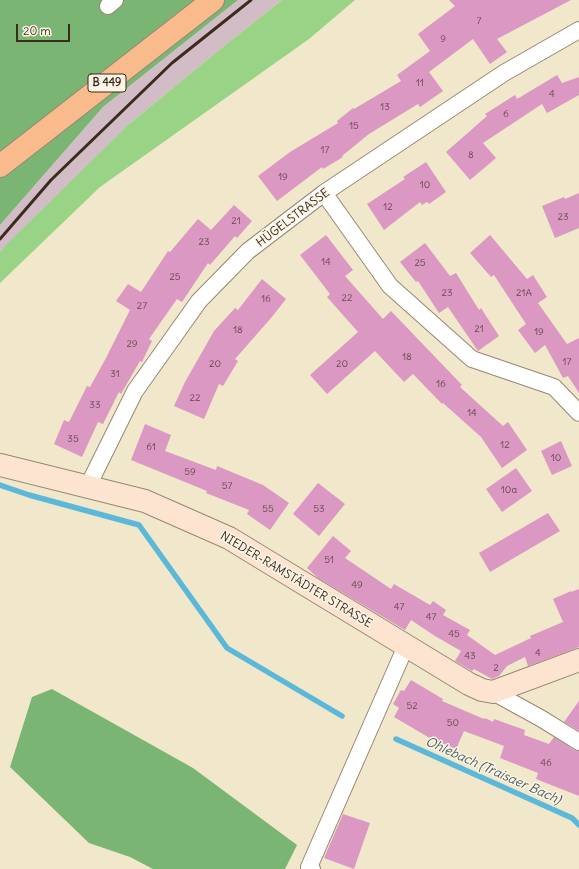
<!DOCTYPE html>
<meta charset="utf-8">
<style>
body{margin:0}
#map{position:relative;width:579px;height:869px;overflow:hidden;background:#f1e7ca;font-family:Delius,sans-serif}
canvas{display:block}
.scale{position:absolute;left:16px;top:24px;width:54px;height:18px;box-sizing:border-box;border:2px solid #3b2a1e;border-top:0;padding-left:5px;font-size:12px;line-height:14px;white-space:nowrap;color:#3b2a1e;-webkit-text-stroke:3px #fcf5e5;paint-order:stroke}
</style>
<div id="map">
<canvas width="579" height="869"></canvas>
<div class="scale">20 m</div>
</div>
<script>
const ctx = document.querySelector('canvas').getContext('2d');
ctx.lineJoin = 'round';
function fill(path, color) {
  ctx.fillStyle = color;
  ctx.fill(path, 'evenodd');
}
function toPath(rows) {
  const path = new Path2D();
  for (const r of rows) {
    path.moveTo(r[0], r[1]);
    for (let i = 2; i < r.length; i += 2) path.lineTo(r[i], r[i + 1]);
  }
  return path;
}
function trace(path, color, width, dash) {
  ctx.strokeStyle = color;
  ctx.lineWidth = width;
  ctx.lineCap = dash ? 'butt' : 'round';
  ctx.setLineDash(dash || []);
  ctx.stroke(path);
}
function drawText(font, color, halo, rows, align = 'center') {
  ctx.font = font + ' Delius,sans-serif';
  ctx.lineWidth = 3;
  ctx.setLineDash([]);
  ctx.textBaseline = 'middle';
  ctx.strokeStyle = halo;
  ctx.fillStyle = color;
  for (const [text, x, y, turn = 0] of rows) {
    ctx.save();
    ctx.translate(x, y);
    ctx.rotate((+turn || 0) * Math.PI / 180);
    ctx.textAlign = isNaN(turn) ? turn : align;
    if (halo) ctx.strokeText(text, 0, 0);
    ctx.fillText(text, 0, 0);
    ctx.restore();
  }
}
fill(toPath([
 [238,0,282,0,229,42,128,125,0,252,0,225,103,107]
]), '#d2bdc7');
fill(toPath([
 [282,0,355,0,309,39,100,187,0,283,0,252,6,245,128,125,229,42]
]), '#99d386');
fill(toPath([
 [0,0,238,0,103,107,0,225],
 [52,689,193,768,297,845,285,869,153,869,130,857,89,843,10,767,32,697]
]), '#7ab573');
trace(toPath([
 [0,485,29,495,139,525,227,648,342,716],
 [396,739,572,818,579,825]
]), '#5bb8d9', 5.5);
fill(toPath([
 [449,0,571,0,497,39,507,52,490,64,473,39,429,72,443,91,420,107,418,104,369,134,342,156,343,157,323,169,322,167,277,201,258,176,290,152,338,123,337,121,353,108,354,109,401,81,397,75,430,51,418,34,455,6],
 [557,75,562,83,579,77,579,95,547,113,542,104,483,143,496,158,470,180,446,152,487,116,485,114,515,95,517,99],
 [426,162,446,192,429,204,427,202,422,205,420,202,384,230,367,204,405,179,403,177],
 [579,193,579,228,555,238,542,206,564,197,565,199],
 [234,205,252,221,237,238,235,236,210,265,208,263,182,302,177,299,149,339,152,341,142,362,140,361,121,394,119,392,103,424,98,422,82,457,54,444,64,420,69,422,87,386,90,387,106,358,130,310,116,301,128,284,141,292,168,251,170,252,198,219,211,230],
 [326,235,353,270,345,276,383,319,391,311,462,385,460,387,503,426,508,422,527,450,502,468,481,437,443,403,442,404,413,374,404,382,375,351,327,394,310,375,358,332,327,297,330,294,300,255],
 [490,235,527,279,533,275,547,297,538,303,567,344,579,338,579,393,568,376,563,378,545,345,535,353,518,330,526,324,494,275,491,277,470,253],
 [425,243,450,276,456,273,479,310,481,308,499,336,478,351,448,307,439,313,418,281,416,282,400,262],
 [262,279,286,299,271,318,235,359,238,361,223,386,219,384,204,419,174,406,185,382,214,331,235,308,238,310],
 [145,424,171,435,165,451,216,470,217,466,263,485,289,503,270,530,247,514,249,510,206,493,207,491,131,460],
 [561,441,572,466,552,475,541,451],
 [516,468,532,491,502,512,486,489],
 [318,483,345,504,319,536,293,514],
 [548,513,560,531,490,572,479,553],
 [333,536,351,551,345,558,391,589,394,584,430,605,433,601,446,610,443,615,470,630,467,635,495,655,531,638,530,636,563,622,553,599,571,591,571,592,579,589,579,647,528,666,525,657,507,666,499,676,492,679,474,669,472,671,455,661,461,651,435,636,411,620,405,630,318,578,307,568],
 [411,680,443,699,442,701,484,719,485,718,493,722,494,719,525,730,524,735,549,744,554,737,574,750,579,751,579,796,536,779,538,773,500,758,504,746,464,731,456,749,428,737,394,717,399,708,393,704,401,690,404,691],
 [579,701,579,731,564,722],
 [343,814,370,823,354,869,324,858]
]), '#db98c3');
const street = toPath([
 [108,6,115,0],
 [324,193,390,286,472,359,554,387,579,413],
 [88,486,135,391,199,301,248,251,324,193,504,73,579,30],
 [493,692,542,719,579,742],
 [312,869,309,867,406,646]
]);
const secondary = toPath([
 [0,465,145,501,229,538,469,684,482,690,493,692,579,660]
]);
const primary = toPath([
 [0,166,213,0]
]);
trace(street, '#968874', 18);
trace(secondary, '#968874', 24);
trace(primary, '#968874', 24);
trace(street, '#fff', 16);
trace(secondary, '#fde4d1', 22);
trace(primary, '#fabb8c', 22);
trace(toPath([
 [0,239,51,180,172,63,251,0]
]), '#3b2a1e', 3);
drawText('10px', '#634647', null, [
 ["7",479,21],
 ["9",443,39],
 ["11",420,83],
 ["4",552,94],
 ["13",385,107],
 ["6",506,114],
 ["15",354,126],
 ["17",325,150],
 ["8",471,155],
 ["19",283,177],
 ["10",425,185],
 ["12",388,207],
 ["23",563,217],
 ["21",236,221],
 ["23",204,242],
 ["14",326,262],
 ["25",420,263],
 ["25",175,277],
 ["23",447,293],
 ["21A",524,293],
 ["22",347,298],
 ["16",266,299],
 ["27",142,306],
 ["21",479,329],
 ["18",238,330],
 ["19",539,332],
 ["29",132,344],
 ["18",407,357],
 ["17",567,362],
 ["20",215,364],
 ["20",342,364],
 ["31",115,374],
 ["16",441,384],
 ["22",195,398],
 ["33",95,405],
 ["14",472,413],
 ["35",73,439],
 ["12",505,445],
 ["61",151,447],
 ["10",556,458],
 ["59",190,472],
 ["57",227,486],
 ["10a",509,490],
 ["55",268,509],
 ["53",319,509],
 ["51",329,560],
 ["49",357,585],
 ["47",399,607],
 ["47",431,617],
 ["45",454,634],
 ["4",538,653],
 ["43",470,656],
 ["2",496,668],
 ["52",412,706],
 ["50",453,723],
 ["46",546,763]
]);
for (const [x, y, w] of [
 [107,83,38]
]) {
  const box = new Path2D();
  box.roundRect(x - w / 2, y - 9, w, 18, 3);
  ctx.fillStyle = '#fcf5e5';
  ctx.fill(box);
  trace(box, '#3b2a1e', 1);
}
drawText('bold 11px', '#3b2a1e', null, [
 ["B 449",107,83]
]);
drawText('12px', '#3b2a1e', '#fcf5e5', [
 ["HÜGELSTRASSE",293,218,-37],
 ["NIEDER-RAMSTÄDTER STRASSE",296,580,31]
]);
drawText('italic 13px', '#465c5f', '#fcf5e5', [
 ["Ohlebach (Traisaer Bach)",493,771,24]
]);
</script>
